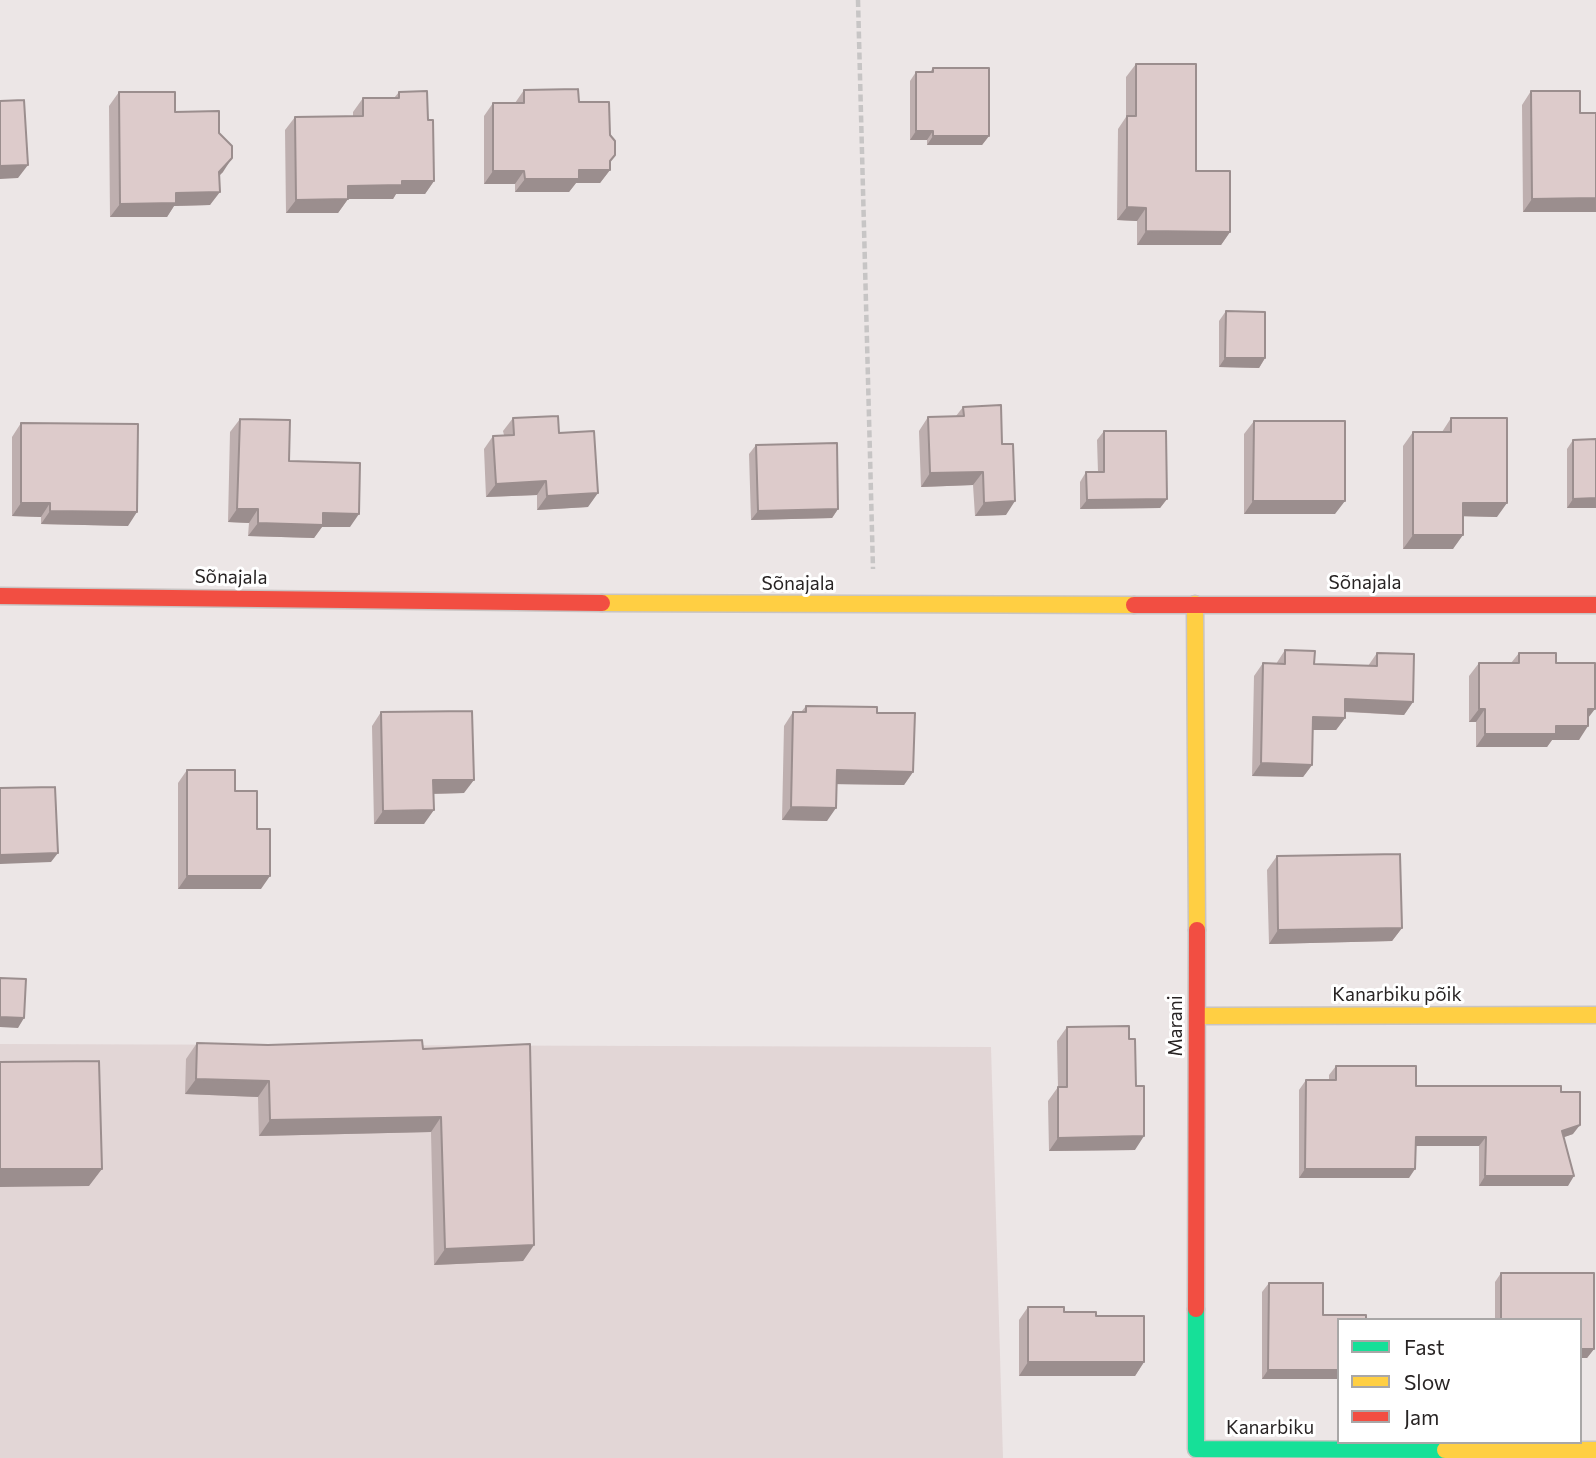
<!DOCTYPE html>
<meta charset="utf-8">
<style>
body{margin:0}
#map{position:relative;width:1596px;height:1458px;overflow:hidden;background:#ece6e6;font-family:Commissioner,sans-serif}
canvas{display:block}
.legend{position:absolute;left:1337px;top:1318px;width:245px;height:126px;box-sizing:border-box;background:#fff;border:2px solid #a9a7a7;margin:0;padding:9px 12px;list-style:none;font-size:21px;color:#282424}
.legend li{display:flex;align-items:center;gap:14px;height:35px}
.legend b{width:35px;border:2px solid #a9a7a7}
</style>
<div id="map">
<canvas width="1596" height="1458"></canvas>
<ul class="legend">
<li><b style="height:9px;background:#16e098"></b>Fast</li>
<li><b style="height:9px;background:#ffcf43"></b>Slow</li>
<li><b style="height:9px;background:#f24e42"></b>Jam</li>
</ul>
</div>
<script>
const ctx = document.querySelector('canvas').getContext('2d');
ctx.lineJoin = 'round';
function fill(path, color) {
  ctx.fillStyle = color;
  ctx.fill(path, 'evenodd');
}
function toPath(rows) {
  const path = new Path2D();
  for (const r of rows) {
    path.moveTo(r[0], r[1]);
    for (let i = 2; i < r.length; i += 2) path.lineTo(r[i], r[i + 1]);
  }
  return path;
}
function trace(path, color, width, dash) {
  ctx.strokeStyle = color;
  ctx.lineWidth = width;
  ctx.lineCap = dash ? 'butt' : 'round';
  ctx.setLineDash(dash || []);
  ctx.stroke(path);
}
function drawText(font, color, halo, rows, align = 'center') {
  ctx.font = font + ' Commissioner,sans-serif';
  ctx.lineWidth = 6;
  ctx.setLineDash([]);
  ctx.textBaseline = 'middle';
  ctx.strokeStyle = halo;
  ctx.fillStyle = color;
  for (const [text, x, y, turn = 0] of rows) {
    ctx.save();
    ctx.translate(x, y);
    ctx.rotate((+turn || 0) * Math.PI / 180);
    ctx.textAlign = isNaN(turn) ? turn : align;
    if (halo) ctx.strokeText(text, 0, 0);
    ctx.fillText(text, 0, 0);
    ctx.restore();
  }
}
fill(toPath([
 [0,1044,991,1047,1003,1458,0,1458]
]), '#e2d6d6');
const fast = toPath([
 [1196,1309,1196,1449,1445,1450]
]);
const slow = toPath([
 [602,603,1134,605],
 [1195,604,1197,930],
 [1197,1016,1596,1015],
 [1445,1450,1596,1450]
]);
const jam = toPath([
 [0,596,602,603],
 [1134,605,1596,605],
 [1196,1309,1197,930]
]);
trace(fast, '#c8c4c3', 19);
trace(slow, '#c8c4c3', 19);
trace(jam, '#c8c4c3', 19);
trace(toPath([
 [858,0,873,569]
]), '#c7c5c5', 4.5, [7, 3.5]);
trace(fast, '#16e098', 16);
trace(slow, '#ffcf43', 16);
trace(jam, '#f24e42', 16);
fill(toPath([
 [1136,64,1230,232,1221,245,1137,245,1137,221,1117,220,1118,129,1126,117,1126,77],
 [933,68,989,136,982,145,927,145,927,140,910,140,910,81,916,72,930,72],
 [524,90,579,102,610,162,610,170,600,183,576,183,569,192,515,192,515,184,484,184,484,116,493,103,515,103],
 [1531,91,1580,113,1596,113,1596,212,1523,212,1522,105],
 [119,92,175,112,219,133,223,172,219,175,210,205,174,206,167,217,110,217,109,106],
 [399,92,428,120,434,181,425,194,396,194,393,199,348,199,338,213,286,213,285,130,295,117,353,116,353,112,363,98,394,98],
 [1226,311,1265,358,1259,368,1219,367,1219,321],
 [963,407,1006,515,975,516,973,485,921,487,919,431,928,417,956,416],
 [513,418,559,433,588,507,537,510,537,495,486,497,484,449,493,436,504,435,503,431],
 [1451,418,1497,517,1463,516,1453,549,1403,549,1403,446,1413,432,1442,432],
 [240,419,289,461,350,527,322,527,314,538,248,536,249,523,228,522,230,432],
 [1254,421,1335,514,1244,514,1244,434],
 [21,423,128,526,41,524,41,517,12,516,12,437],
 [1104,431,1167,499,1160,508,1080,509,1080,482,1086,472,1098,472,1097,440],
 [1596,439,1596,508,1567,508,1567,449,1573,440],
 [756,445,838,509,832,518,751,520,749,454],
 [1285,650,1314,664,1368,666,1377,653,1413,702,1404,715,1345,712,1345,718,1336,730,1313,730,1312,765,1303,777,1252,776,1254,676,1263,663,1276,664],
 [1519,653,1556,663,1588,718,1579,740,1552,740,1547,747,1476,747,1476,722,1469,722,1469,676,1479,663,1511,663],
 [806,706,877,713,913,772,904,785,837,784,827,821,782,820,784,726,793,712,801,712],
 [381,712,464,793,434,794,424,824,374,824,372,726],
 [187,770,235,791,257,829,261,889,178,889,178,783],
 [1277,856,1402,928,1392,941,1269,944,1267,870],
 [1067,1027,1129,1039,1135,1150,1049,1151,1048,1101,1058,1087,1057,1041],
 [197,1043,423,1049,534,1245,523,1261,434,1265,431,1132,259,1136,258,1097,185,1094,186,1059],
 [1336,1066,1416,1086,1561,1092,1573,1134,1564,1137,1568,1186,1479,1186,1479,1146,1416,1146,1409,1178,1299,1178,1299,1090,1306,1080,1329,1080,1329,1075],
 [1501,1273,1594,1273,1594,1349,1587,1358,1580,1358,1580,1320,1495,1320,1495,1282],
 [1269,1283,1323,1315,1339,1379,1262,1379,1262,1292],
 [1028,1307,1064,1312,1144,1362,1135,1376,1019,1376,1019,1320]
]), '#beafaf');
fill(toPath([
 [916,131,933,131,927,140,910,140],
 [933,136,989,136,982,145,927,145],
 [615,155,604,170,610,170,600,183,576,183,569,192,515,192,525,179,579,170],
 [232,158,223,172,210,185,219,172],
 [28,165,18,178,0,179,0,166],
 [493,171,524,171,515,184,484,184],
 [402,181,434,181,425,194,396,194,393,199,348,199,338,213,286,213,296,200,348,186],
 [220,192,210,205,174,206,167,217,110,217,120,204,176,193],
 [1596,198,1596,212,1523,212,1532,199],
 [1127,207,1146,208,1137,221,1117,220],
 [1146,231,1230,232,1221,245,1137,245],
 [1225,358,1265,358,1259,368,1219,367],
 [983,472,973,485,921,487,930,473],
 [546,481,537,495,486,497,496,484],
 [598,493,588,507,537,510,547,496],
 [1596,498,1596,508,1567,508,1573,499],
 [1167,499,1160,508,1080,509,1087,500],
 [1015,501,1006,515,975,516,984,503],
 [1253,501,1345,501,1335,514,1244,514],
 [21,503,50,503,41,517,12,516],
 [1463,503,1507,503,1497,517,1453,516],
 [237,509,258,509,249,523,228,522],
 [838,509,832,518,751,520,758,511],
 [50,511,137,512,128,526,41,524],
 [323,513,359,514,350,527,322,527,314,538,248,536,258,523],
 [1413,535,1463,535,1453,549,1403,549],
 [1345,699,1413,702,1404,715,1336,711],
 [1479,709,1485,709,1476,722,1469,722],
 [1588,709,1595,709,1585,722],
 [1313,717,1345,718,1336,730,1304,730],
 [1556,726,1588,726,1579,740,1552,740,1547,747,1476,747,1485,734],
 [1261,763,1312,765,1303,777,1252,776],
 [837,770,913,772,904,785,828,784],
 [433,780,474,780,464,793,424,794],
 [791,807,836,808,827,821,782,820],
 [434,810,424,824,374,824,383,811],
 [58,853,51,862,0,864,0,855],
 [187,876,270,876,261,889,178,889],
 [1402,928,1392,941,1269,944,1278,930],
 [0,1017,24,1018,18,1028,0,1027],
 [196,1079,269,1081,258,1097,185,1094],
 [441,1117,431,1132,259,1136,270,1120],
 [1580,1125,1573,1134,1556,1140,1562,1131],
 [1144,1136,1135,1150,1049,1151,1058,1138],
 [1416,1137,1486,1137,1479,1146,1409,1146],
 [0,1169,102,1169,89,1186,0,1187],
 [1305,1169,1415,1169,1409,1178,1299,1178],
 [1485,1176,1574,1176,1568,1186,1479,1186],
 [534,1245,523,1261,434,1265,445,1249],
 [1580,1349,1594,1349,1587,1358,1580,1358],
 [1028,1362,1144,1362,1135,1376,1019,1376],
 [1268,1370,1339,1370,1339,1379,1262,1379]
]), '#9b8e8e');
const building = toPath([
 [1136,64,1196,64,1196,171,1230,171,1230,232,1146,231,1146,208,1127,207,1127,116,1136,116,1136,64],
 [933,68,989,68,989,136,933,136,933,131,916,131,916,72,933,72,933,68],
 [578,89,579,102,609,102,610,135,615,141,615,155,610,161,610,170,579,170,579,179,525,179,524,171,493,171,493,103,524,103,524,90,578,89],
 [427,91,428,120,433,120,434,181,402,181,402,185,348,186,348,199,296,200,295,117,363,116,363,98,399,98,399,92,427,91],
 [1531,91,1580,91,1580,113,1596,113,1596,198,1532,199,1531,91],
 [119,92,175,92,175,112,219,111,219,133,232,146,232,158,219,172,220,192,176,193,176,203,120,204,119,92],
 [24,100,28,165,0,166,0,101,24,100],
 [1226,311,1265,312,1265,358,1225,358,1226,311],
 [1001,405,1002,444,1013,444,1015,501,984,503,983,472,930,473,928,417,964,416,963,407,1001,405],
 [558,416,559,433,594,431,598,493,547,496,546,481,496,484,493,436,514,435,513,418,558,416],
 [1451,418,1507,418,1507,503,1463,503,1463,535,1413,535,1413,432,1451,432,1451,418],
 [240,419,290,420,289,461,360,463,359,514,323,513,323,525,258,523,258,509,237,509,240,419],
 [1254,421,1345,421,1345,501,1253,501,1254,421],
 [21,423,138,424,137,512,50,511,50,503,21,503,21,423],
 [1104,431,1166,431,1167,499,1087,500,1086,472,1104,472,1104,431],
 [1596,439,1596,498,1573,499,1573,440,1596,439],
 [837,443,838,509,758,511,756,445,837,443],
 [1285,650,1315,651,1314,664,1377,666,1377,653,1414,654,1413,702,1345,699,1345,718,1313,717,1312,765,1261,763,1263,663,1285,664,1285,650],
 [1519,653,1556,653,1556,663,1595,663,1595,709,1588,709,1588,726,1556,726,1556,734,1485,734,1485,709,1479,709,1479,663,1519,663,1519,653],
 [806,706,877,707,877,713,915,713,913,772,837,770,836,808,791,807,793,712,806,712,806,706],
 [472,711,474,780,433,780,434,810,383,811,381,712,472,711],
 [187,770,235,770,235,791,257,791,257,829,270,829,270,876,187,876,187,770],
 [55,787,58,853,0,855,0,788,55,787],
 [1400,854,1402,928,1278,930,1277,856,1400,854],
 [0,978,26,979,24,1018,0,1017,0,978],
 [1129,1026,1129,1039,1135,1039,1136,1086,1144,1086,1144,1136,1058,1138,1058,1087,1067,1087,1067,1027,1129,1026],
 [422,1040,423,1049,530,1044,534,1245,445,1249,441,1117,270,1120,269,1081,196,1079,197,1043,268,1045,422,1040],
 [99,1061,102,1169,0,1169,0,1062,99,1061],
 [1336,1066,1416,1066,1416,1086,1561,1086,1561,1092,1580,1092,1580,1125,1562,1131,1574,1176,1485,1176,1486,1137,1416,1137,1415,1169,1305,1169,1306,1080,1336,1080,1336,1066],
 [1501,1273,1594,1273,1594,1349,1580,1349,1580,1320,1501,1320,1501,1273],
 [1269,1283,1323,1283,1323,1315,1366,1315,1366,1320,1339,1320,1339,1370,1268,1370,1269,1283],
 [1028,1307,1064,1307,1064,1312,1096,1312,1096,1316,1144,1316,1144,1362,1028,1362,1028,1307]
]);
fill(building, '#ddcbcb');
trace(building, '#9b8e8e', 2);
drawText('19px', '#282424', '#fff', [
 ["Sõnajala",231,577,1],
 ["Sõnajala",1365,583],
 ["Sõnajala",798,584],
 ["Kanarbiku põik",1397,995],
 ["Marani",1176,1026,-90],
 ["Kanarbiku",1270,1428]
]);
</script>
